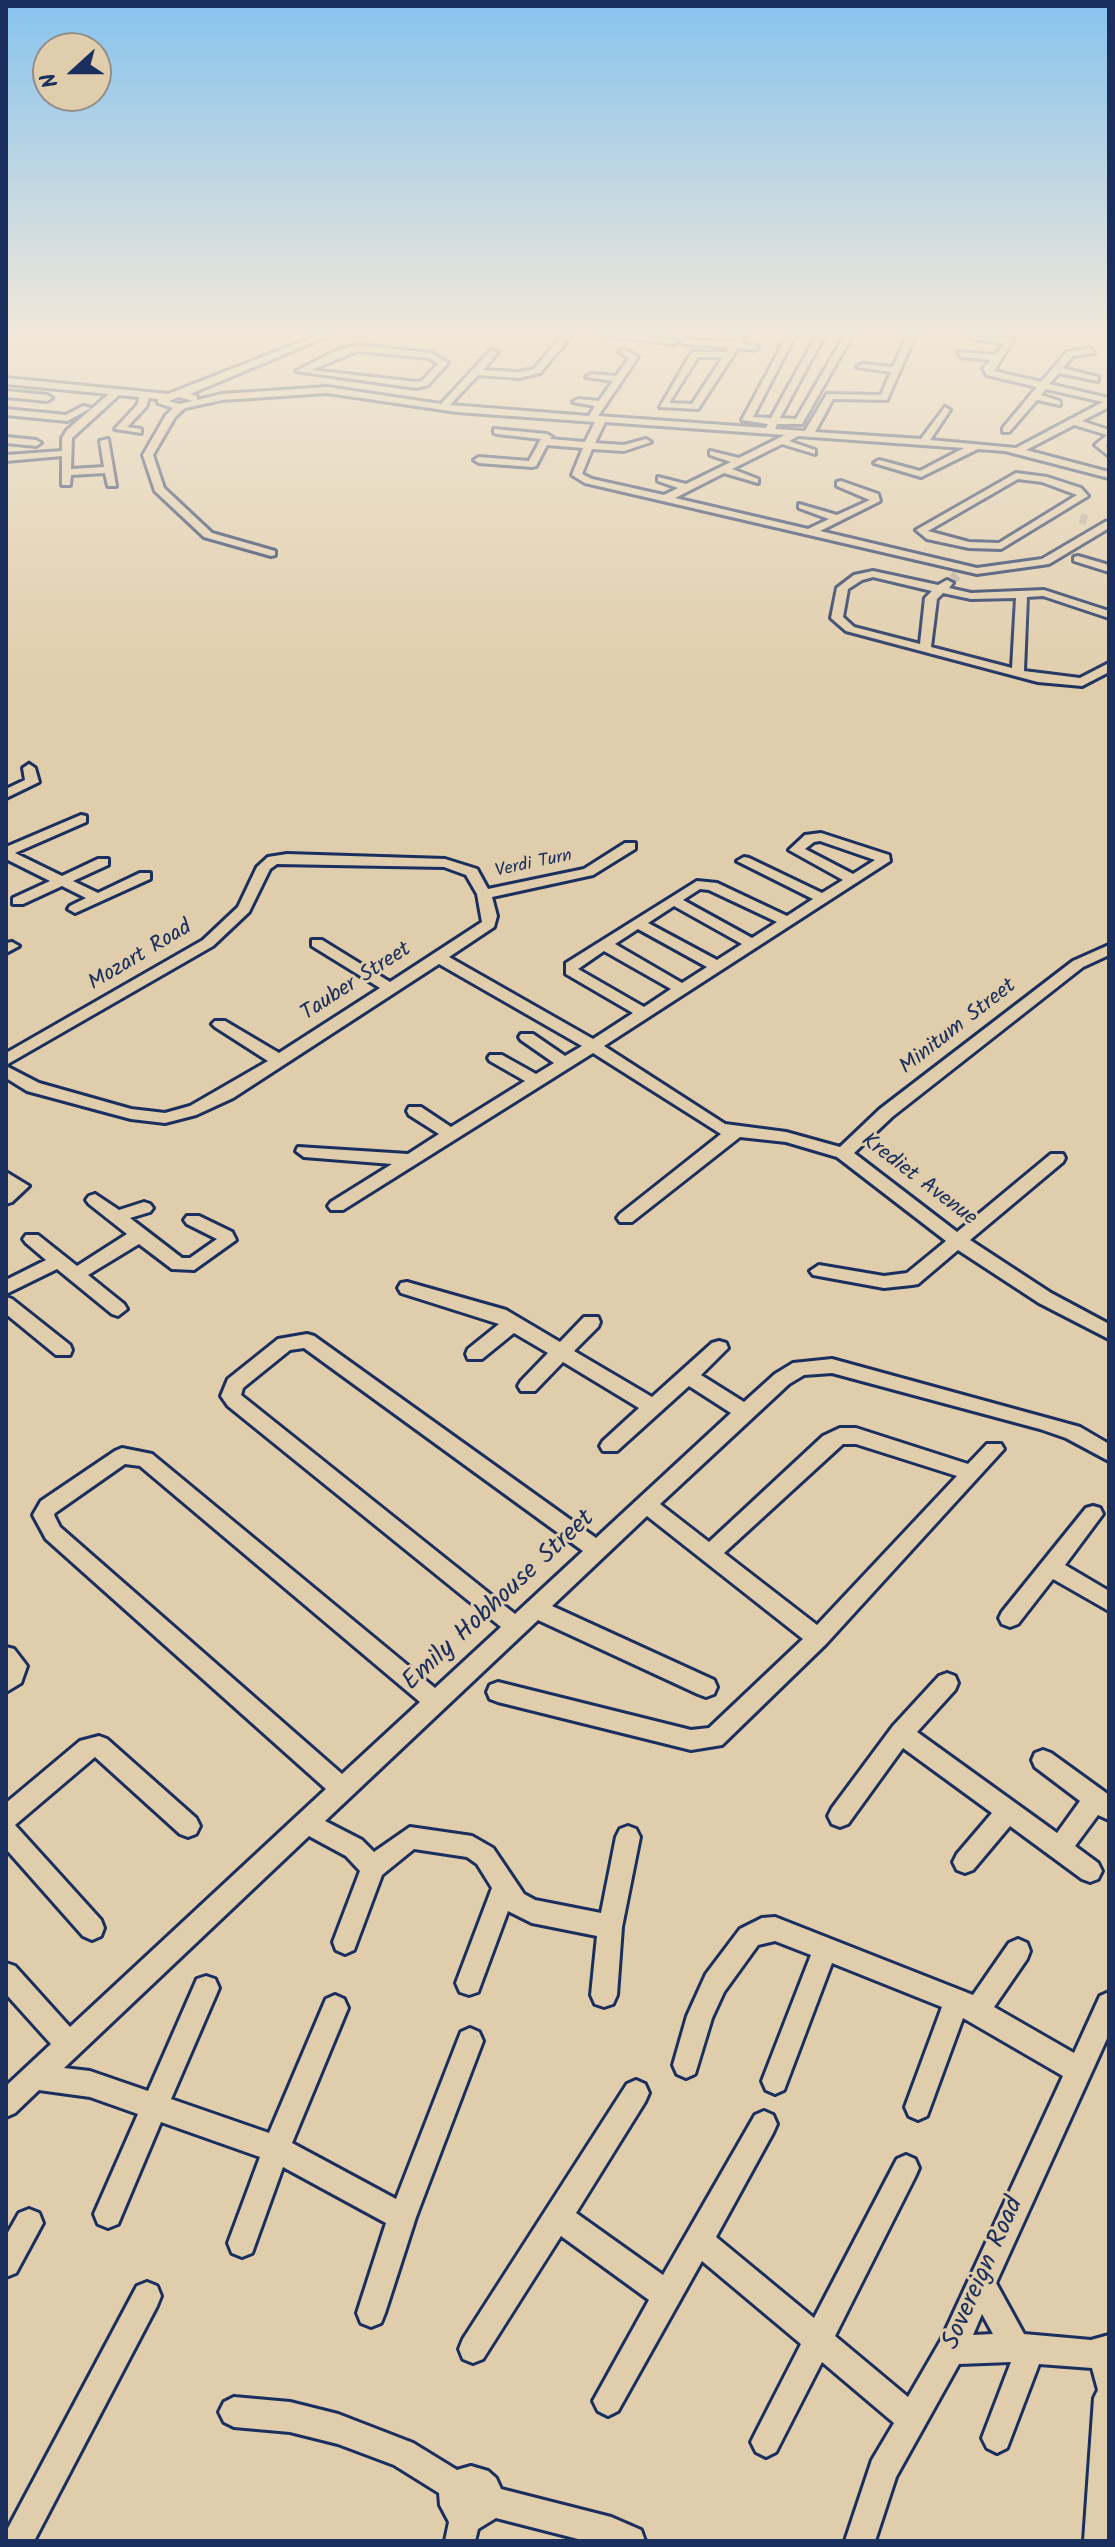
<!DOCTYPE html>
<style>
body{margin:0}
#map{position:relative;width:1115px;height:2547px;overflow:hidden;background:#e0cdab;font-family:Kalam,sans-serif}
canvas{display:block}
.frame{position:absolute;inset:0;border:8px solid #1b2f5e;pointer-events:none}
.north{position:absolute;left:32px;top:32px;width:80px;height:80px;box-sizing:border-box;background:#e0cdab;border:2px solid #918e8c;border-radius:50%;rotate:249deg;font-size:22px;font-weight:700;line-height:32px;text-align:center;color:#1b2f5e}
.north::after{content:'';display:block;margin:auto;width:28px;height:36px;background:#1b2f5e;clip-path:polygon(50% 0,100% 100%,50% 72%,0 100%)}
</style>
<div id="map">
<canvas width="1115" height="2547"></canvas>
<div class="frame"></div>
<div class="north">N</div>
</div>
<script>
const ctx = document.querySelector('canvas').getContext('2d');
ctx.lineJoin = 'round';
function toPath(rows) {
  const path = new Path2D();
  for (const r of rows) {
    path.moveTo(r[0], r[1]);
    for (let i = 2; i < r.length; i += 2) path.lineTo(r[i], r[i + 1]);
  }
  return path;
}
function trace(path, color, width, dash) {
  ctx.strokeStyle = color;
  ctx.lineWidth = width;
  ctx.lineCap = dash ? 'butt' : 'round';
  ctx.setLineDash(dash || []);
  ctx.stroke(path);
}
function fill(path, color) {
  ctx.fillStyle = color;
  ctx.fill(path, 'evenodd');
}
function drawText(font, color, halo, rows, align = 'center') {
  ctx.font = font + ' Kalam,sans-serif';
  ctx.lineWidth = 6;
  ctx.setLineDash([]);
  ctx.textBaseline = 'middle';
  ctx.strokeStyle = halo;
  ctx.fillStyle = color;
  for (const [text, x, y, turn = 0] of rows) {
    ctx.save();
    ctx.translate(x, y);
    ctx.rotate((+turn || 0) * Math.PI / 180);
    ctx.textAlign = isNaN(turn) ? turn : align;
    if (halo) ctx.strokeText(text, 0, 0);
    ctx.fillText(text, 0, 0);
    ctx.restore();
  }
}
trace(toPath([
 [1080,518,1087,520],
 [953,579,957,575]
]), '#b9ad9c', 10, [10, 5]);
const street = toPath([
 [316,336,328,336,190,394,197,396,197,400,222,394,327,387,441,404,491,350,498,352,483,370,519,372,534,369,562,336,571,336,540,373,519,378,478,375,450,405,589,416,595,406,573,402,578,399,599,401,613,381,586,377,591,374,616,376,629,358,619,352,623,349,638,357,598,416,766,428,768,424,742,420,787,336,795,336,753,417,771,418,816,336,824,336,780,418,796,419,844,336,852,336,802,424,777,424,775,429,805,431,827,394,881,395,891,372,857,367,862,364,893,367,907,336,915,336,887,400,833,399,815,432,921,439,945,407,950,410,930,440,1016,448,1103,402,1046,389,1041,395,1060,401,1060,405,1037,400,1009,432,1003,432,1003,428,1037,387,987,375,983,369,991,360,961,357,958,352,995,355,1005,343,974,340,970,336,1014,339,994,371,1041,382,1067,352,1091,348,1094,353,1073,356,1063,368,1098,377,1098,381,1059,373,1049,384,1109,398,1109,407,1082,421,1109,430,1109,443,1106,445,1109,456,1095,445,1107,435,1074,425,1026,450,1109,472,1109,478,1005,451,978,449,921,477,874,463,879,460,920,471,964,448,798,436,789,441,815,450,815,454,782,444,732,469,758,479,758,483,724,473,675,498,808,529,829,519,799,508,799,504,837,515,870,500,837,486,837,482,841,481,878,494,880,501,820,531,977,568,1042,559,1105,522,1109,521,1109,528,1049,564,977,574,585,483,572,475,583,448,547,445,536,466,532,467,479,463,474,460,479,457,529,461,541,439,497,434,494,433,494,429,547,434,552,437,550,439,585,442,595,422,457,412,327,393,222,400,185,408,175,417,153,455,164,488,212,533,275,551,275,555,271,556,204,537,155,491,143,455,166,415,173,408,158,403,158,399,149,398,146,407,127,427,141,429,141,433,115,429,138,404,139,397,119,395,72,438,71,469,104,467,100,441,108,439,116,486,108,486,105,473,71,475,70,485,62,485,62,456,6,461,6,455,62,451,62,438,67,430,109,394,6,384,6,378,168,394,316,336],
 [178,397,193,401,179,404,169,401,178,397],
 [605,422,785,435,739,458,710,451,710,455,731,462,686,484,658,477,658,481,678,488,664,495,592,479,582,474,592,449,624,451,651,442,646,439,624,445,595,443,605,422],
 [605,336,646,336,679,341,675,344,605,336],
 [737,336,745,336,741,343,759,347,755,350,738,348,698,409,660,407,692,352,726,352,729,347,684,344,681,339,733,342,737,336],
 [698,357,723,357,692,404,669,403,698,357],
 [358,345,431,353,448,363,428,385,416,388,296,371,338,350,358,345],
 [358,351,429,358,438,364,422,381,416,382,311,370,358,351],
 [6,391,47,395,52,398,47,401,6,397,6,391],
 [83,406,91,408,67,421,6,415,6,409,66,415,83,406],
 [6,437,36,440,41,443,36,446,6,443,6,437],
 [1016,473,1047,477,1081,488,1088,496,1001,549,969,548,927,539,916,530,1016,473],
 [1018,479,1042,482,1077,495,999,543,969,542,928,531,1018,479],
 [1078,556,1109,565,1109,572,1074,561,1074,557,1078,556],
 [873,571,938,585,947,580,953,583,949,588,971,593,1044,590,1109,611,1109,618,1043,596,1027,597,1024,671,1080,678,1109,663,1109,672,1082,686,1038,682,846,631,831,618,837,588,854,575,873,571],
 [873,577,932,591,925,598,920,644,854,627,843,617,848,589,862,580,873,577],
 [943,593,971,599,1016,598,1012,668,931,647,937,599,943,593],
 [29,764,35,768,39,782,6,798,6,789,25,780,23,768,29,764],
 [81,815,86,816,86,822,15,853,62,876,98,859,108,859,108,865,73,881,98,893,140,873,150,873,150,879,75,913,68,909,70,906,86,898,62,886,23,904,13,904,13,898,50,881,6,859,6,847,81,815],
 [821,833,889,855,890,861,604,1046,725,1124,786,1132,840,1147,880,1109,1073,961,1109,945,1109,955,1083,967,892,1117,854,1153,957,1232,1051,1154,1063,1154,1065,1158,1063,1162,970,1240,1051,1293,1109,1324,1109,1339,1039,1303,958,1250,918,1284,912,1285,884,1288,813,1275,810,1271,819,1265,884,1276,907,1273,946,1241,837,1157,786,1142,740,1137,632,1222,620,1222,617,1218,620,1214,721,1134,593,1053,343,1210,331,1210,328,1206,331,1202,392,1164,304,1157,296,1151,298,1147,408,1154,439,1134,409,1115,407,1111,409,1107,421,1107,451,1127,525,1081,490,1061,488,1058,490,1055,502,1055,536,1074,554,1063,521,1040,519,1037,521,1034,533,1034,565,1056,582,1046,439,964,233,1098,196,1115,165,1123,131,1119,27,1091,6,1078,6,1066,39,1083,131,1109,165,1113,190,1106,268,1061,215,1027,212,1024,215,1021,225,1021,279,1053,380,988,312,946,312,940,322,940,390,982,482,922,477,894,466,875,444,867,277,864,270,869,249,912,213,946,6,1065,6,1053,203,940,238,907,257,867,268,857,287,854,445,859,477,869,488,889,584,869,625,843,635,843,635,849,593,875,492,897,497,916,494,927,449,957,593,1039,633,1013,566,974,566,963,697,881,717,883,787,916,813,899,737,861,744,857,749,858,822,893,843,880,789,850,805,835,821,833],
 [820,841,875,860,853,874,805,849,814,842,820,841],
 [700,889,709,890,777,922,752,938,683,900,700,889],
 [674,906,742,944,717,960,648,923,674,906],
 [638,929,707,967,682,983,615,944,638,929],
 [604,951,671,989,644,1007,578,969,604,951],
 [12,942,19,946,6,953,6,943,12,942],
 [6,1172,29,1186,12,1202,6,1204,6,1172],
 [95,1194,119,1210,144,1202,150,1204,153,1208,150,1212,130,1218,182,1258,190,1258,217,1239,187,1224,184,1220,187,1216,199,1216,232,1232,236,1240,194,1270,172,1269,139,1244,88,1275,124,1304,127,1309,118,1316,112,1314,57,1269,6,1294,6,1280,46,1260,26,1243,23,1239,26,1235,38,1235,77,1266,127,1234,89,1204,86,1200,89,1196,95,1194],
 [407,1282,506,1310,560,1342,584,1317,598,1317,600,1322,598,1327,574,1351,652,1397,712,1343,719,1341,726,1343,728,1348,701,1375,744,1402,775,1374,793,1363,832,1359,1080,1427,1109,1444,1109,1461,1066,1438,1040,1429,832,1373,804,1375,789,1384,660,1504,709,1542,823,1436,840,1428,856,1428,968,1464,987,1444,1001,1444,1004,1449,826,1644,722,1745,691,1750,498,1702,490,1699,487,1692,490,1685,498,1682,691,1730,709,1728,803,1639,647,1516,552,1606,714,1680,717,1687,714,1694,706,1697,698,1694,538,1620,325,1821,362,1840,374,1852,410,1827,472,1836,493,1848,524,1894,535,1900,601,1913,616,1837,620,1829,628,1826,636,1829,640,1837,622,1927,617,1995,613,2004,604,2007,595,2004,591,1995,597,1936,532,1923,508,1911,478,1992,469,1995,460,1992,456,1983,492,1888,477,1864,467,1857,414,1849,382,1875,354,1950,345,1954,336,1950,333,1942,360,1871,346,1856,309,1836,64,2068,90,2071,148,2091,197,1979,206,1976,215,1979,219,1988,171,2099,269,2133,326,1999,335,1995,344,1999,348,2008,292,2143,396,2199,461,2032,470,2028,479,2032,483,2041,416,2217,385,2313,381,2323,371,2327,361,2323,357,2313,386,2223,283,2167,252,2253,242,2257,232,2253,228,2243,260,2157,161,2122,118,2224,108,2228,98,2224,94,2214,138,2114,90,2097,39,2090,15,2113,6,2117,6,2086,51,2044,6,1994,6,1963,15,1966,70,2027,326,1789,46,1539,33,1515,41,1501,115,1451,122,1448,152,1454,435,1688,501,1627,228,1406,221,1396,228,1379,278,1339,307,1334,314,1336,596,1538,731,1413,689,1386,617,1451,603,1451,600,1446,603,1441,639,1408,563,1362,535,1391,521,1391,518,1386,521,1381,548,1353,514,1333,482,1359,468,1359,466,1354,468,1349,499,1324,401,1293,398,1288,401,1283,407,1282],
 [304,1348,583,1551,515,1614,241,1395,243,1388,290,1350,304,1348],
 [843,1444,856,1444,957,1476,817,1625,724,1553,843,1444],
 [125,1464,140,1466,420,1702,342,1774,60,1527,54,1515,55,1513,125,1464],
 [6,1297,12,1299,70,1345,72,1350,70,1355,56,1355,6,1314,6,1297],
 [1093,1506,1100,1508,1103,1514,1065,1565,1109,1591,1109,1611,1053,1579,1018,1624,1010,1627,1002,1624,999,1618,1002,1612,1086,1508,1093,1506],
 [6,1647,14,1649,27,1666,21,1683,6,1692,6,1647],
 [947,1673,955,1676,958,1683,955,1690,917,1732,1057,1833,1080,1801,1035,1767,1032,1760,1035,1753,1043,1750,1051,1753,1109,1795,1109,1820,1098,1815,1075,1846,1098,1863,1102,1871,1098,1879,1090,1882,1082,1879,1010,1826,973,1870,965,1873,957,1870,953,1862,957,1854,992,1813,903,1748,848,1824,840,1827,832,1824,828,1816,832,1808,893,1726,939,1676,947,1673],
 [99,1736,107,1739,196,1818,200,1826,196,1834,188,1837,180,1834,95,1757,15,1825,101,1920,104,1928,101,1936,92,1940,83,1936,6,1849,6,1803,80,1741,99,1736],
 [775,1917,973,1995,1009,1943,1018,1939,1027,1943,1030,1951,1027,1959,994,2007,1074,2053,1100,1996,1109,1992,1109,2034,996,2283,1024,2334,1091,2340,1109,2335,1109,2541,1084,2541,1094,2398,1098,2390,1092,2368,1039,2364,1007,2448,997,2453,987,2448,982,2438,1011,2362,959,2364,896,2477,875,2541,845,2541,872,2460,894,2423,822,2362,776,2452,766,2457,756,2452,751,2442,756,2432,801,2344,702,2261,618,2411,608,2416,598,2411,593,2401,649,2300,561,2236,483,2359,473,2363,463,2359,459,2349,463,2339,627,2084,636,2080,645,2084,649,2093,645,2102,576,2213,663,2275,755,2115,764,2111,773,2115,777,2124,773,2133,716,2237,814,2318,897,2159,906,2155,915,2159,919,2168,915,2177,835,2336,908,2397,941,2340,1063,2076,963,2018,927,2116,918,2120,909,2116,905,2107,942,2007,832,1963,784,2090,775,2094,766,2090,762,2081,811,1955,775,1941,758,1945,724,1992,712,2018,695,2074,686,2078,677,2074,673,2065,687,2016,706,1974,740,1929,762,1918,775,1917],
 [982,2314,993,2334,973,2335,982,2314],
 [29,2209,39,2213,43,2223,16,2273,6,2277,6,2236,19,2213,29,2209],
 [147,2282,157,2286,161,2296,157,2306,34,2541,6,2541,7,2530,137,2286,147,2282],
 [234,2397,290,2402,338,2414,413,2443,457,2470,471,2466,488,2471,496,2478,501,2489,611,2517,641,2530,645,2541,586,2541,496,2518,478,2529,475,2541,445,2541,449,2522,440,2505,439,2493,394,2465,338,2444,290,2432,234,2427,224,2422,219,2412,224,2402,234,2397]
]);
trace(street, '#1b2f5e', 6);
fill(street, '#e0cdab');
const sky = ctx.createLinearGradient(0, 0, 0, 693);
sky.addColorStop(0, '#87c3ee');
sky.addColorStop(0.48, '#f1e8d9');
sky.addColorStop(1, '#f1e8d900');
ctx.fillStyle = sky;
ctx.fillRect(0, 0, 1115, 693);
drawText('18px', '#1b2f5e', '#e0cdab', [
 ["Verdi Turn",534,865,-12]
]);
drawText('22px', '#1b2f5e', '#e0cdab', [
 ["Mozart Road",141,957,-31],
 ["Tauber Street",357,983,-33],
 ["Minitum Street",959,1028,-38],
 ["Krediet Avenue",918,1181,37]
]);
drawText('26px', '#1b2f5e', '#e0cdab', [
 ["Emily Hobhouse Street",500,1602,-43],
 ["Sovereign Road",985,2274,-66]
]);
</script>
